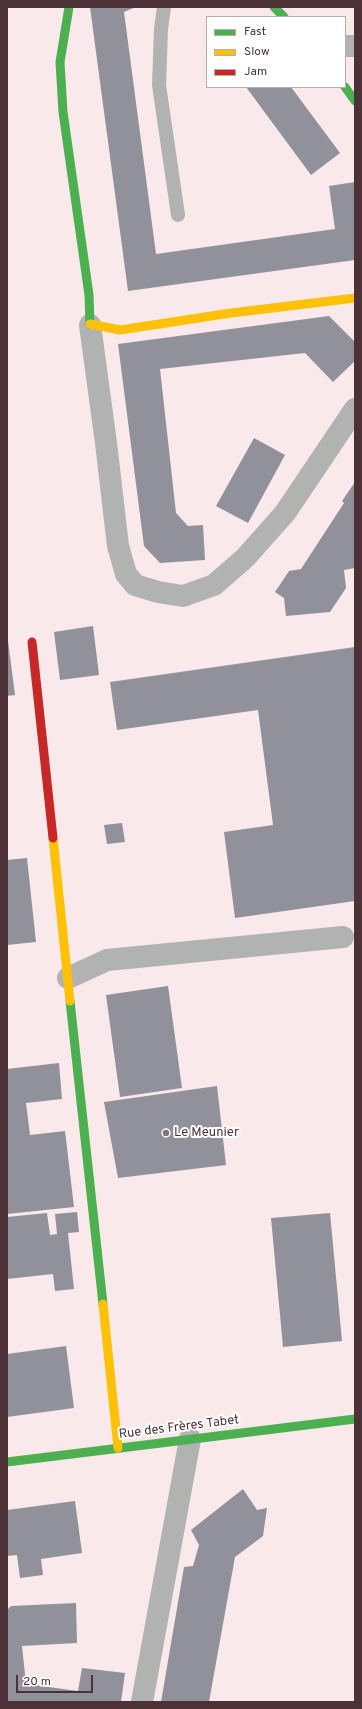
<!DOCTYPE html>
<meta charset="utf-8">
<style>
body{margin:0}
#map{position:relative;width:362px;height:1709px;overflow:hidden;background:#f9e9eb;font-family:Overpass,sans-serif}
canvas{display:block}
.frame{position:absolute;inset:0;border:8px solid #4c3236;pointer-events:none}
.legend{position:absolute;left:206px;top:16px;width:140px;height:72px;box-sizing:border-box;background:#fff;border:1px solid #b7adaf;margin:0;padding:5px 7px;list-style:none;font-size:12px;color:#4c3236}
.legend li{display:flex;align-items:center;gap:8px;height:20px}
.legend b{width:20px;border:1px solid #b7adaf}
.scale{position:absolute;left:16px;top:1675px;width:77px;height:18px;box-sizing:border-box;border:2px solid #4c3236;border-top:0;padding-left:5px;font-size:12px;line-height:14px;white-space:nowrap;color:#4c3236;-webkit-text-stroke:3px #fff;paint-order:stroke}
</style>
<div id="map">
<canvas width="362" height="1709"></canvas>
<div class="frame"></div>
<ul class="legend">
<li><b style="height:5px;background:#4caf50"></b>Fast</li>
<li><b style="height:5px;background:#ffc107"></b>Slow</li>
<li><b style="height:5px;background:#c62828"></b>Jam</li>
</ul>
<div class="scale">20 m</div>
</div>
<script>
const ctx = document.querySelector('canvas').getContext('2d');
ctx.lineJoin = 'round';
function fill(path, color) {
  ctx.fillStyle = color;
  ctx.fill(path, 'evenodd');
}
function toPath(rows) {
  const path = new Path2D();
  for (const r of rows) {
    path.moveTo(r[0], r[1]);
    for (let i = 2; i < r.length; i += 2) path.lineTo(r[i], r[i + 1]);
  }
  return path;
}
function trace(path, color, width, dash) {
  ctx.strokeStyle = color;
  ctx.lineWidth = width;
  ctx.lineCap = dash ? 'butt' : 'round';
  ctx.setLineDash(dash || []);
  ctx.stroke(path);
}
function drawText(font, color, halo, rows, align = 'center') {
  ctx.font = font + ' Overpass,sans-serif';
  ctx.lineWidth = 4;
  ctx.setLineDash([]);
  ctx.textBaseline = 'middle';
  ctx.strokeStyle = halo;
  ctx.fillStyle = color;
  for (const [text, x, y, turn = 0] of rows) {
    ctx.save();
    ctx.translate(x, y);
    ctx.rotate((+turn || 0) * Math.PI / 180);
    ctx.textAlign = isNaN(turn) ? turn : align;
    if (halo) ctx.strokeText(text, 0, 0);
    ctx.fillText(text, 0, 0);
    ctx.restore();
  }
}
fill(toPath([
 [90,7,136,7,124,12,156,254,335,229,329,186,355,182,355,260,128,291],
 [246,87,291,87,340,153,311,175],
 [329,316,355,342,355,361,333,382,305,353,160,369,176,513,188,526,203,525,205,560,160,563,144,546,118,344],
 [254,438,285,455,248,523,216,506],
 [355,482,355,568,344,570,346,588,330,612,286,616,284,598,275,592,289,571,301,569,344,503,342,501],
 [93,626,99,675,60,680,54,632],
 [7,633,15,695,7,696],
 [355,647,355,901,235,918,224,832,273,825,258,710,117,730,110,682],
 [122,823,125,842,107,844,104,825],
 [27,858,36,942,7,945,7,860],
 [168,986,182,1088,120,1097,106,995],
 [59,1063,62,1099,26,1103,30,1135,65,1131,74,1207,7,1214,7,1069],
 [217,1086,226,1165,118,1178,104,1102],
 [77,1212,79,1232,68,1233,74,1289,55,1291,53,1274,7,1279,7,1217,47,1213,50,1235,57,1234,55,1214],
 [330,1213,342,1341,283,1347,271,1218],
 [66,1346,74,1408,7,1417,7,1354],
 [243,1489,257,1510,267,1508,263,1536,235,1557,209,1702,161,1702,184,1567,193,1566,199,1545,191,1530],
 [75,1501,82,1553,41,1559,43,1575,20,1578,17,1555,7,1556,7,1510],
 [76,1603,77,1643,22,1646,26,1684,78,1691,82,1668,125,1673,121,1702,7,1702,7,1610,11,1606]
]), '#90919a');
trace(toPath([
 [164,7,161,29,159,85,178,215]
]), '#b1b2b2', 14);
trace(toPath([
 [345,46,355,46],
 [90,325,106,443,118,546,126,574,135,585,158,592,183,596,214,585,245,558,285,513,355,409],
 [68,978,107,960,343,937],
 [142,1702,190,1439]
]), '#b1b2b2', 22);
trace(toPath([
 [69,7,60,62,63,112,89,295,90,324],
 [274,7,284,17],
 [345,87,355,101],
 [70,1001,103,1304],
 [7,1462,355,1419]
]), '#4caf50', 9);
trace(toPath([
 [90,324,120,330,231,313,355,298],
 [53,838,70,1001],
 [103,1304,118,1448]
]), '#ffc107', 9);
trace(toPath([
 [32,642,53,838]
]), '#c62828', 9);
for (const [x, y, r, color] of [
 [166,1133,4,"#897275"]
]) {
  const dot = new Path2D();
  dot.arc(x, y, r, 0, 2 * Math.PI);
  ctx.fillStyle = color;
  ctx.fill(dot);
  trace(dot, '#fff', 1.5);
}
drawText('13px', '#4c3236', '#fff', [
 ["Le Meunier",174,1133]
], 'left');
drawText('13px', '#4c3236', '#fff', [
 ["Rue des Frères Tabet",179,1428,-7]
]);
</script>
